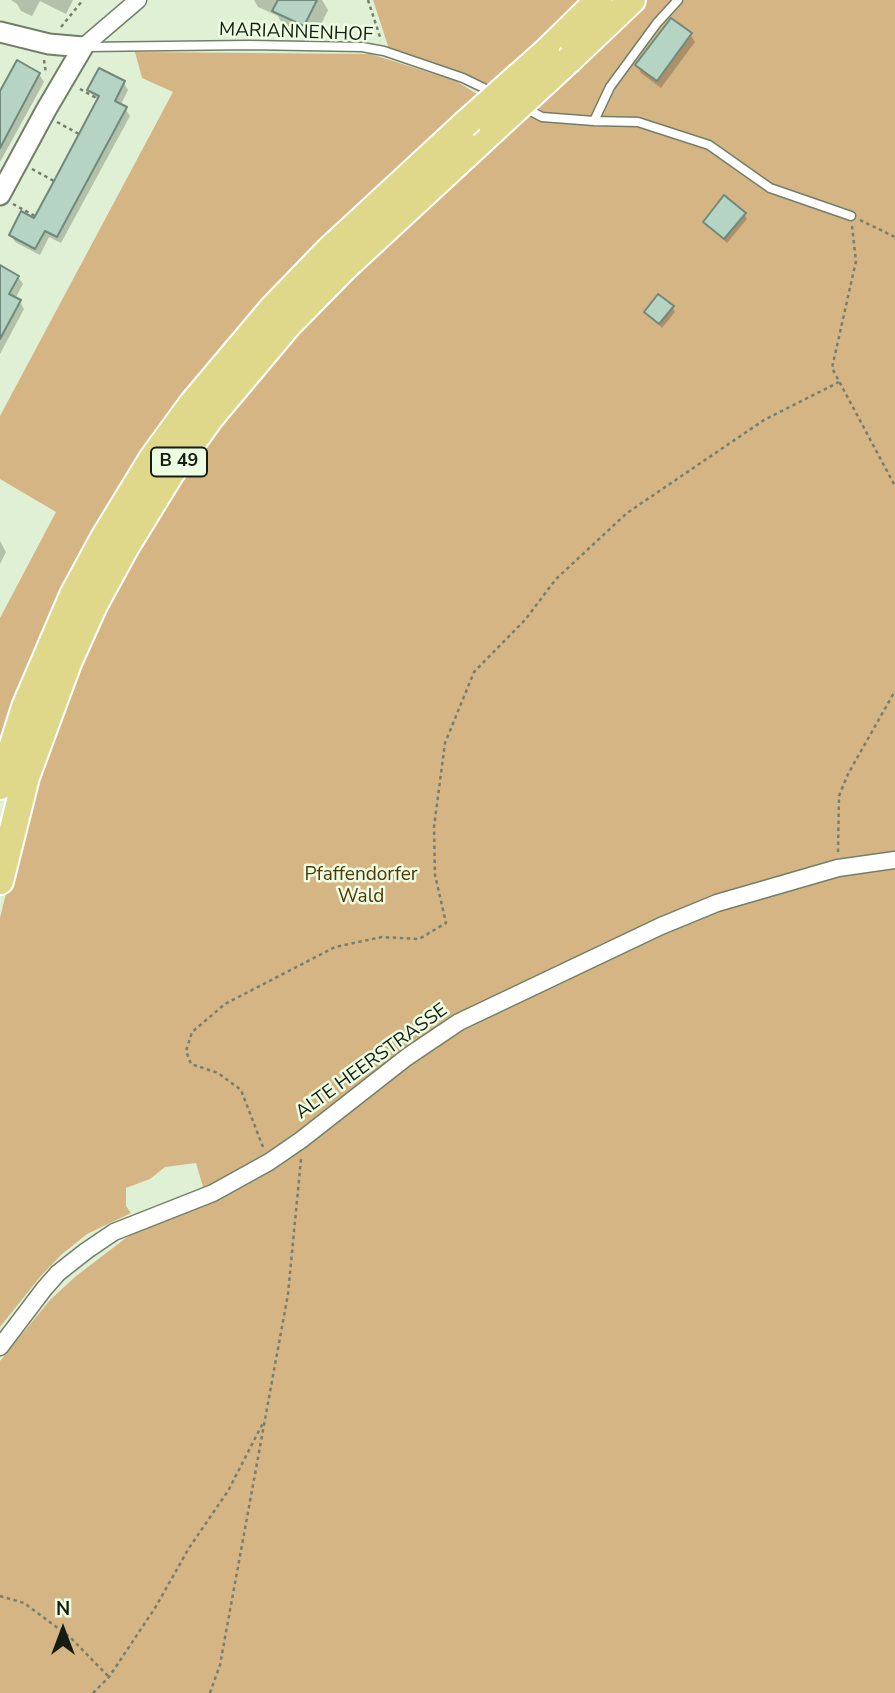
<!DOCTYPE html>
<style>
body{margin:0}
#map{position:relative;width:895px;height:1693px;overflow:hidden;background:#e0f0d5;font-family:"Nunito Sans",sans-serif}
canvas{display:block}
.north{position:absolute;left:28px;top:1595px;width:70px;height:70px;-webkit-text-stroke:5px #edfde2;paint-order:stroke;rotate:0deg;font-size:19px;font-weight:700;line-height:28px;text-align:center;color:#171c13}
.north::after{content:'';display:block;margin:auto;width:24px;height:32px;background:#171c13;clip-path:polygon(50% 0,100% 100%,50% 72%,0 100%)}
</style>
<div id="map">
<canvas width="895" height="1693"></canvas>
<div class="north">N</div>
</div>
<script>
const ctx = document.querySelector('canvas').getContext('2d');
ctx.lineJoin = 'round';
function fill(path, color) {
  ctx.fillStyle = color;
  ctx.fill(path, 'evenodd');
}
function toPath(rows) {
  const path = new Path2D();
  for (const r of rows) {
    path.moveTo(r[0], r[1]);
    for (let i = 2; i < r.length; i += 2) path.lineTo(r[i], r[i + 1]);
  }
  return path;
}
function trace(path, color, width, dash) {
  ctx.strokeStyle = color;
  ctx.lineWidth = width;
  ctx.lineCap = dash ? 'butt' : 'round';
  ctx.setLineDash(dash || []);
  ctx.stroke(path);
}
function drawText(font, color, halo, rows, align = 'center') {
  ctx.font = font + ' "Nunito Sans",sans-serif';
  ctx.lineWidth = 5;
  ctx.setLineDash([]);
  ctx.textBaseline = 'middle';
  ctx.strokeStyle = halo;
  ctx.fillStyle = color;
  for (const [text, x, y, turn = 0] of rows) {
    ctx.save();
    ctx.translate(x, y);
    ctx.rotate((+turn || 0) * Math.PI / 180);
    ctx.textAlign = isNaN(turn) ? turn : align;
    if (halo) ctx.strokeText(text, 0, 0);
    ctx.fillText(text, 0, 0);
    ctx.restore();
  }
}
fill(toPath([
 [373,0,588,0,517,66,512,62,488,84,464,73,389,49],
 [638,0,895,0,895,851,804,869,705,900,663,916,494,996,437,1027,409,1047,295,1137,260,1160,204,1190,196,1163,165,1167,150,1179,126,1188,126,1206,131,1213,87,1234,61,1255,40,1277,0,1327,0,918,33,781,86,644,150,515,255,368,505,135,580,70],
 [135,52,371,54,456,81,477,94,455,113,457,119,301,269,0,761,0,618,56,512,0,479,0,416,173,92,142,78],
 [895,865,895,1693,0,1693,0,1361,50,1300,76,1276,126,1238,145,1227,218,1200,261,1177,317,1139,440,1041,496,1008,722,907,841,872]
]), '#d6b585');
fill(toPath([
 [11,0,73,0,66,14,40,1,32,16,21,11,17,4],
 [254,0,322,0,328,10,313,41,283,26,278,16,258,7],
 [690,34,695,42,661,88,641,73,637,65],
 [39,74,44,82,0,162,0,94],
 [124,83,128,90,120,106,125,108,130,116,61,243,49,237,40,255,15,242,11,235,34,220,99,100,94,97,89,90],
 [744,214,747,219,727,243,705,222],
 [0,267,18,277,23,284,15,299,20,302,24,309,0,354],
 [672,308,675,312,662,328,646,312],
 [0,541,6,552,0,564]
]), '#0003');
const building = toPath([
 [278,0,317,0,304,26,272,11,278,0],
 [671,18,692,33,657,81,635,65,671,18],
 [17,60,40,73,0,148,0,91,17,60],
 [99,68,125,81,115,101,127,107,57,237,45,231,35,249,9,235,21,211,34,218,54,181,99,96,87,90,99,68],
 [724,195,746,213,724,239,703,222,724,195],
 [0,265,19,276,9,294,21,300,0,339,0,265],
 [658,294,674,306,659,324,644,312,658,294]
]);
fill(building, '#b6d4c4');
trace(building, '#6f8a7b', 2);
const service = toPath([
 [85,47,249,45,362,47,384,51,463,78,494,93],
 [525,108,542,117,594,121,638,122,709,145,770,188,851,216],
 [594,121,610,87,657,23,678,0]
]);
const minor = toPath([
 [83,47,138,0],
 [0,1347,44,1289,58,1273,86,1251,114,1232,213,1193,269,1162,301,1140,407,1057,459,1022,661,926,717,903,838,868,895,860]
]);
const tertiary = toPath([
 [0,32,49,44,83,47,46,110,0,195]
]);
const trunk = toPath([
 [546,52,599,0],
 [571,58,632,0],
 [0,786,25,707,73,595,105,536,152,459,192,404,272,309,329,250,464,125],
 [0,881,26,777,68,663,94,605,125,548,171,473,210,418,288,325,345,267,493,130]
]);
trace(service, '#717f67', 11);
trace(minor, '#717f67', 19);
trace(tertiary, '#717f67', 23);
trace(trunk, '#fff', 30);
trace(toPath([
 [368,0,381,40],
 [61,27,83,0],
 [44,60,46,74],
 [80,89,98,99],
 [57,122,79,134],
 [32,169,54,181],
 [13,204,35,216],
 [860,220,895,237],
 [852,226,856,261,832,368,895,486],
 [838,852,839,796,848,774,895,691],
 [263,1147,241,1090,218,1073,191,1064,186,1051,192,1032,225,1004,335,947,382,937,419,939,446,923,435,875,434,827,445,743,474,672,525,620,556,579,627,513,764,420,839,382],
 [0,1596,24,1603,70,1637,109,1677],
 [93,1693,109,1677,155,1608,189,1548,228,1491,264,1421],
 [210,1693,220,1665,288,1294,301,1159]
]), '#757f6e', 2.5, [3.5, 3.5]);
trace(service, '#fff', 8);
trace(minor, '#fff', 16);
trace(tertiary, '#fff', 19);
trace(trunk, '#dfd88a', 26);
const trunkBridge = toPath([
 [464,125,546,52],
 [493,130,571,58]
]);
trace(trunkBridge, '#fff', 30, []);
trace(trunkBridge, '#dfd88a', 26);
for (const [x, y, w] of [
 [179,462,56]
]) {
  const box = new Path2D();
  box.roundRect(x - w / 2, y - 14.5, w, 29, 5);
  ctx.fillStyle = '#edfde2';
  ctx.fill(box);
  trace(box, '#171c13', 2);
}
drawText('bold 18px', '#171c13', null, [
 ["B 49",179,462]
]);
drawText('19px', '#171c13', '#edfde2', [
 ["MARIANNENHOF",296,33,2],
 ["ALTE HEERSTRASSE",372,1062,-36]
]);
drawText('19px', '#523706', '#edfde2', [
 ["Pfaffendorfer",361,875],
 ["Wald",361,897]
]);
</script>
